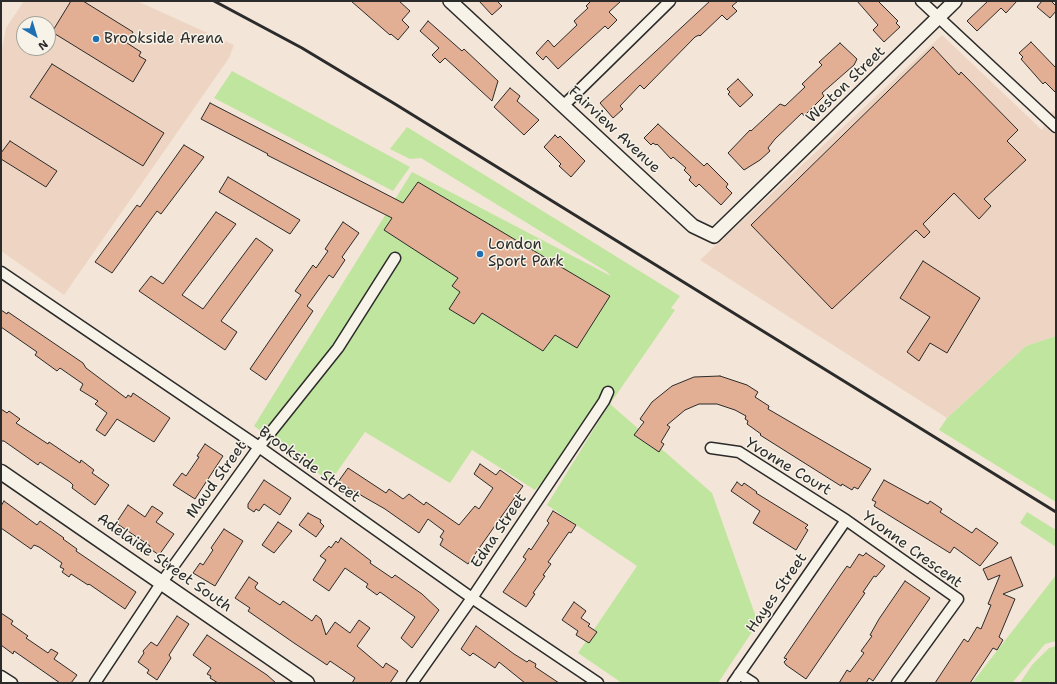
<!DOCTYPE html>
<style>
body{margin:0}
#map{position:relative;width:1057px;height:684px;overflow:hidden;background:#f3e5d7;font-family:"Shantell Sans",sans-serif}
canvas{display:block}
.frame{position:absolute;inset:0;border:2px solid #2b2b2b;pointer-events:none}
.north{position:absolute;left:16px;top:16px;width:40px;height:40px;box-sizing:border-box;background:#f7f3e8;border:1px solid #a5a39c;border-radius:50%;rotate:142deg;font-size:11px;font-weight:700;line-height:16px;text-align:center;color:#2b2b2b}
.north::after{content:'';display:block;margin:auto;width:14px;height:18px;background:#1f6fb2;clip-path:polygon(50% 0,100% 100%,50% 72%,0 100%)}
</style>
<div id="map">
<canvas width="1057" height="684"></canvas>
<div class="frame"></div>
<div class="north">N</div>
</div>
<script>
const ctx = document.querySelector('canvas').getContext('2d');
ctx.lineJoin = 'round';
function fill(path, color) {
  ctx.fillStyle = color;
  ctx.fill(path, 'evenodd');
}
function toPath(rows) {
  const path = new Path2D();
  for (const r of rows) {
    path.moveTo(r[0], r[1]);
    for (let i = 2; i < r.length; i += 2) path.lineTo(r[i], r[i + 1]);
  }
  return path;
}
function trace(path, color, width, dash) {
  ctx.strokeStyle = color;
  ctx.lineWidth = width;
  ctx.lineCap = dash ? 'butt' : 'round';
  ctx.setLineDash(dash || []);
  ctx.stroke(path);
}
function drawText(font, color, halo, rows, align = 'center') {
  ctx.font = font + ' "Shantell Sans",sans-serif';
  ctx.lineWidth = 3;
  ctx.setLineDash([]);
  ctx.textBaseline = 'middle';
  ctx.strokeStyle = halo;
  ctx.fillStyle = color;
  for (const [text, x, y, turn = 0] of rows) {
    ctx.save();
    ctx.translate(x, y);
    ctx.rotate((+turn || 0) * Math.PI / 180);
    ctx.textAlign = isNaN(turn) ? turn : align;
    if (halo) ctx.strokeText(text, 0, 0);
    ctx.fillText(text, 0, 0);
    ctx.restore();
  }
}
fill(toPath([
 [24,1,137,1,234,45,229,58,64,295,1,251,1,54,6,28],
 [24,24,48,24,48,48,24,48],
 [942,35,1042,130,1050,114,1056,109,1056,336,1026,346,947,418,700,260]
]), '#eed5c3');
fill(toPath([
 [232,71,410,167,393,191,214,98],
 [407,127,680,296,671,308,675,310,610,404,712,493,758,623,718,683,622,683,578,653,637,566,547,505,608,406,535,490,472,450,450,483,365,432,330,482,254,426,412,172,611,276,607,272,421,158,410,159,390,149],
 [1056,336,1056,502,939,430,947,418,1026,346],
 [1027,512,1056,530,1056,547,1020,523],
 [1056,575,1056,641,1045,644,1012,683,972,683],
 [1056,646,1056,683,1020,683,1032,665,1049,648]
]), '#c0e59f');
const building = toPath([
 [71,1,83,1,133,32,127,43,141,52,139,56,146,60,133,82,52,32,71,1],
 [351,1,399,1,410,11,402,20,409,27,398,40,391,34,390,35,351,1],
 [479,1,497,1,502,6,492,15,479,1],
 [591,1,621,1,609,12,617,20,608,29,605,26,558,69,546,56,543,60,536,53,548,40,554,47,577,25,574,21,588,8,586,6,591,1],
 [710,1,738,1,732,6,737,11,727,20,722,15,700,36,699,35,695,37,644,89,640,85,620,106,623,109,613,118,600,103,710,1],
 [857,1,878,1,898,21,896,23,900,27,884,42,873,30,878,25,857,1],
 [988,1,1017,1,1006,13,1001,8,977,31,967,21,988,1],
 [1042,1,1051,1,1056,6,1056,11,1050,18,1037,7,1042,1],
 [428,21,462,51,464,49,498,81,492,101,445,58,440,63,432,55,439,48,420,31,428,21],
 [1031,42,1056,68,1056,93,1045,82,1043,84,1021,59,1023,57,1019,53,1031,42],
 [840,43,857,59,854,65,822,93,824,96,804,116,802,113,775,139,768,148,770,151,760,160,744,170,728,153,750,130,751,131,780,104,785,106,805,87,802,84,822,65,819,62,840,43],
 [933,47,959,75,961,72,1018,130,1007,141,1026,160,984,199,991,206,979,219,954,193,923,224,930,232,924,238,916,230,832,309,751,225,933,47],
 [52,64,164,133,143,166,30,97,52,64],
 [738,79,753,95,740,107,728,94,730,92,727,89,738,79],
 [510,88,520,96,517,101,539,120,524,135,494,107,510,88],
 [210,103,403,203,418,182,610,296,577,348,555,335,543,351,482,313,474,324,449,309,460,292,452,286,458,278,384,230,392,218,267,155,268,154,201,119,210,103],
 [658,124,704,166,707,163,728,184,726,187,732,193,721,205,699,184,696,187,689,180,691,177,684,170,686,168,673,157,671,159,657,144,656,145,653,143,651,145,644,138,658,124],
 [555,135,558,138,560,136,585,161,571,177,559,166,561,164,544,147,555,135],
 [10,141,57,171,46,187,1,159,1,153,10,141],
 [184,145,204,157,161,214,157,211,112,273,95,262,137,205,140,207,184,145],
 [228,177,300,220,290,234,219,192,228,177],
 [216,212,236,224,182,295,203,309,256,238,273,250,221,321,237,332,225,350,139,291,151,276,163,284,216,212],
 [343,222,359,233,342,257,345,260,333,278,329,275,307,306,313,311,266,380,250,369,301,295,295,291,313,265,316,268,328,251,325,249,343,222],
 [923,261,980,298,947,353,930,343,919,361,907,352,930,317,900,298,923,261],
 [1,310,7,314,8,312,83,363,86,368,126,398,128,395,131,397,133,393,170,418,154,442,117,419,105,436,96,430,107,413,95,404,98,401,80,390,83,384,60,368,57,371,35,355,37,352,1,327,1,310],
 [720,376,747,385,758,392,755,397,769,406,768,409,871,469,858,489,854,487,852,490,842,484,841,486,760,435,761,434,747,424,748,421,745,419,746,416,735,410,717,404,699,404,685,410,667,425,670,427,661,442,664,444,659,452,634,435,644,422,640,419,652,402,672,386,694,377,720,376],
 [1,409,7,413,9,411,20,419,16,423,48,444,49,442,80,463,81,460,94,470,92,473,109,485,95,505,72,488,73,485,70,482,40,462,38,465,4,441,1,441,1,409],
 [205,444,223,456,195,499,173,485,182,473,186,476,199,457,197,456,205,444],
 [480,464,496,475,500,470,523,486,468,564,440,545,443,539,440,537,444,531,428,519,419,533,385,509,338,482,348,468,386,493,389,489,403,499,409,494,424,505,426,502,459,525,475,506,479,509,493,488,474,474,480,464],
 [264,480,291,498,280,515,264,504,259,511,256,509,254,512,248,508,248,504,264,480],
 [884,480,928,504,930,501,942,509,940,512,972,533,976,528,998,543,980,566,954,547,950,553,874,506,876,502,872,500,884,480],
 [737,482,742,486,744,483,757,492,756,493,808,525,805,528,808,530,796,550,753,523,760,511,731,491,737,482],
 [4,501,37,525,40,521,64,538,63,539,77,549,76,551,136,592,125,609,89,584,88,585,71,574,69,577,62,572,64,569,60,567,62,563,39,547,34,545,31,549,1,528,1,506,4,501],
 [128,505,145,517,152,506,163,513,156,522,174,534,159,555,149,548,150,546,116,523,128,505],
 [553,511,576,525,571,533,569,532,548,562,551,564,543,575,545,576,533,593,535,594,526,607,503,592,526,559,523,557,529,548,531,550,549,523,547,521,553,511],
 [308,513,321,520,320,522,324,526,316,537,299,525,308,513],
 [278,522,292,531,274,553,262,545,278,522],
 [224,529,243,541,215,586,193,573,200,563,203,565,213,550,211,548,224,529],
 [341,538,371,561,370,563,392,578,395,575,422,594,439,610,412,648,401,638,415,617,380,592,377,595,366,587,368,584,345,568,329,591,313,580,326,560,320,556,329,546,331,548,336,541,338,543,341,538],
 [866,553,885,566,876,577,874,576,863,592,865,593,806,679,786,665,784,662,787,659,784,658,840,576,847,566,850,568,859,554,863,556,866,553],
 [1011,557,1023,586,1003,594,1015,599,999,637,1003,640,997,650,993,648,970,683,935,683,964,639,968,642,977,627,981,629,991,605,988,604,1000,575,988,580,983,569,1011,557],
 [249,577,258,583,255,587,256,589,280,605,283,601,312,621,316,615,321,619,326,635,335,622,350,633,359,620,370,628,357,646,383,668,386,663,398,671,390,683,352,683,355,678,330,661,327,665,294,643,248,611,250,608,235,598,249,577],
 [905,581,930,598,873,681,869,678,866,683,839,683,847,670,850,672,864,653,861,651,872,636,870,635,879,619,905,581],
 [574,602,586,611,581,618,590,624,588,626,597,632,589,643,576,635,578,631,562,620,574,602],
 [1,613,13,621,11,624,28,636,26,638,48,653,51,649,58,653,54,659,77,675,71,683,60,683,14,651,13,654,1,645,1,613],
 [177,616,189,624,169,655,171,658,157,680,147,673,149,670,138,662,144,653,143,651,151,642,157,646,177,616],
 [476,626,514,654,527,662,529,660,536,664,535,667,559,683,525,683,499,662,495,668,473,653,470,656,461,649,476,626],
 [207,635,267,675,276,683,218,683,210,678,211,676,207,674,211,668,193,655,207,635]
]);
fill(building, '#e2af95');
trace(building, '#2b2b2b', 1);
const minor = toPath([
 [921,1,1056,127],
 [563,106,670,1],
 [1,272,259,447,472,598,598,683],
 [711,448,739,452,846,520,958,599,897,683],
 [739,674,753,683],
 [1,676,12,683],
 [95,683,162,582,259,447,338,348,395,258],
 [412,683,472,598,604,401,608,392],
 [733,683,846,520]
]);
const tertiary = toPath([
 [450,1,693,226,714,236,955,1]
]);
const secondary = toPath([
 [1,472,307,683]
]);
trace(minor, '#2b2b2b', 13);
trace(tertiary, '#2b2b2b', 16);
trace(secondary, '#2b2b2b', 17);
trace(minor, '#f7f3e8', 10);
trace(tertiary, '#f7f3e8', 13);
trace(secondary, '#f7f3e8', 14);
trace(toPath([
 [214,1,302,48,395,104,1056,512]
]), '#2b2b2b', 3);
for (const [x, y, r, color] of [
 [96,39,4,"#1f6fb2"],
 [480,254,4,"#1f6fb2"]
]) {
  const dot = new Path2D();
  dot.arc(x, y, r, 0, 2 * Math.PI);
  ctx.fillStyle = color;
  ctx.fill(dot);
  trace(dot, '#f7f3e8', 1.5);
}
drawText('15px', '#2b2b2b', '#f7f3e8', [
 ["Brookside Arena",104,39],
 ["London",488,245],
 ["Sport Park",488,262]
], 'left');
drawText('15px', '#2b2b2b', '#f7f3e8', [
 ["Weston Street",846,85,-44],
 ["Fairview Avenue",614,130,43],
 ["Brookside Street",309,465,35],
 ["Yvonne Court",788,467,31],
 ["Maud Street",217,480,-54],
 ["Edna Street",499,531,-56],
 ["Yvonne Crescent",912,550,36],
 ["Adelaide Street South",164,563,35],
 ["Hayes Street",777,593,-55]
]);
</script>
